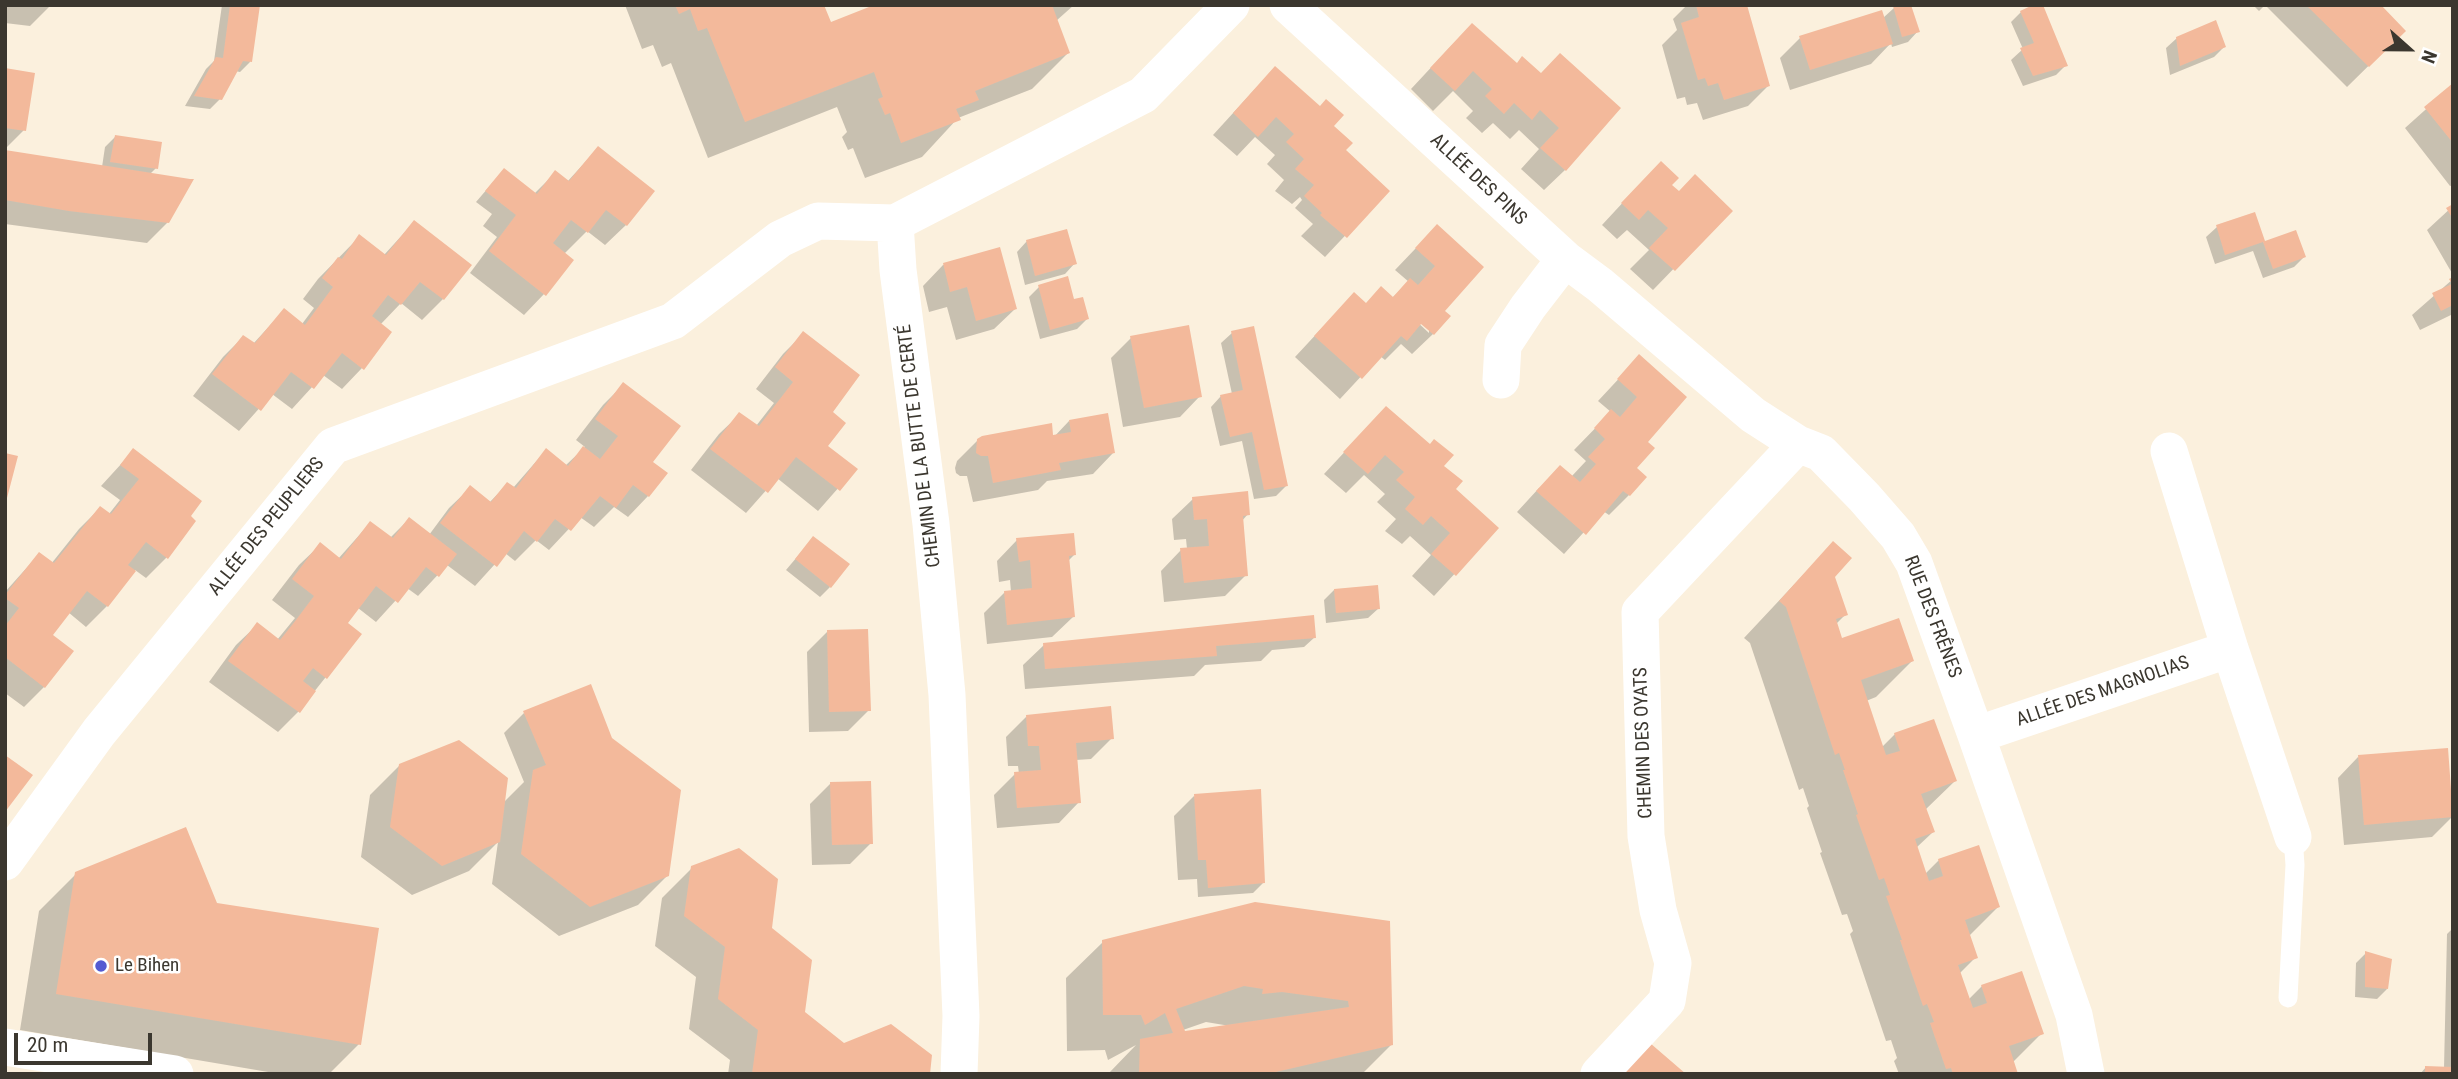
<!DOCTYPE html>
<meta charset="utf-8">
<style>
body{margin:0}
#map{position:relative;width:2458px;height:1079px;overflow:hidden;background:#fbf0dd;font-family:"Roboto Condensed",sans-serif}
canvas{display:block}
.frame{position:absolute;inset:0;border:7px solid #3b372f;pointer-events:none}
.north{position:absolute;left:2374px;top:14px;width:70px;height:70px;-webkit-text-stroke:5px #fff;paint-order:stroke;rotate:111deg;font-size:19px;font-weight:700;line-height:28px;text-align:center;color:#3b372f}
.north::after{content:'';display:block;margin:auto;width:24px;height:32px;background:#3b372f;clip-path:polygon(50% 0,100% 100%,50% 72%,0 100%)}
.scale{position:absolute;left:14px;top:1033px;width:138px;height:32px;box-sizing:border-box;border:4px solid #3b372f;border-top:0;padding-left:9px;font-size:21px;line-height:24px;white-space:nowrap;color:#3b372f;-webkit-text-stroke:5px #fff;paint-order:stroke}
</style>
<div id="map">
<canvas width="2458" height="1079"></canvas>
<div class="frame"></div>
<div class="north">N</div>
<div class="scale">20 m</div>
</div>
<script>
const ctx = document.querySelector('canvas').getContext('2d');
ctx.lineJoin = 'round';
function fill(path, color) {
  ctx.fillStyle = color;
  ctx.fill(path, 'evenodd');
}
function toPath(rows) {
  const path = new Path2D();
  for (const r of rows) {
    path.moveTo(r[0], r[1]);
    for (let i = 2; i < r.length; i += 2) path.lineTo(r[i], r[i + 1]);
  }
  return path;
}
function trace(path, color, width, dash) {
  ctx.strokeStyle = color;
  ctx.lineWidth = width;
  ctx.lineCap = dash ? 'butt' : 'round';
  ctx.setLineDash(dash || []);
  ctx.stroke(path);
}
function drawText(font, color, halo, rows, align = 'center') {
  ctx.font = font + ' "Roboto Condensed",sans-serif';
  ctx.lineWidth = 5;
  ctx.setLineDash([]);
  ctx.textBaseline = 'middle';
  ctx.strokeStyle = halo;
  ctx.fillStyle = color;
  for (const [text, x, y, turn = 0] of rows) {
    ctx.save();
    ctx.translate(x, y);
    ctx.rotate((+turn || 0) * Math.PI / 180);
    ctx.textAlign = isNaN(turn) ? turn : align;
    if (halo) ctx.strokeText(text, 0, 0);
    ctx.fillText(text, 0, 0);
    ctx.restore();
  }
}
fill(toPath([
 [5,5,51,5,30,26,5,23],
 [222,5,258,5,250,62,240,72,235,71,220,99,210,109,185,106,206,69,214,61],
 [625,5,822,5,830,24,879,5,1074,5,1056,21,1068,53,1032,89,958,118,922,157,865,178,853,148,848,150,842,137,847,132,837,107,708,158,671,63,662,67,653,45,642,49],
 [1687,5,1745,5,1768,86,1748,106,1703,120,1697,103,1687,105,1685,97,1677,99,1662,45,1677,30,1673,19],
 [2253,5,2378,5,2404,31,2347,87,2265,5,2259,11],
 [1894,8,1918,31,1908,42,1892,47,1891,43,1871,64,1790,90,1780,58,1800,38,1883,18],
 [2021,12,2066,65,2056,75,2023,86,2011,60,2023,49,2011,22],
 [2177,38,2224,47,2214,57,2170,75,2166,48],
 [1452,45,1516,65,1541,75,1560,56,1565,170,1544,190,1521,169,1539,149,1519,130,1510,139,1493,123,1482,133,1466,118,1473,111,1453,91,1433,111,1411,89],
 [5,70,24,130,5,149],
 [2453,85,2453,185,2450,186,2405,128],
 [1255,89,1332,127,1343,150,1387,191,1325,257,1301,236,1313,224,1295,208,1302,200,1300,197,1292,204,1275,191,1284,180,1267,164,1275,155,1255,137,1237,156,1213,135],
 [115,137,156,168,150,174,168,222,147,243,5,224,5,152,102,167,105,147],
 [598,148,626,225,605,245,587,231,564,254,544,294,524,315,470,273,497,237,483,226,492,214,476,202,494,181,534,194,555,173,567,182],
 [1640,184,1670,185,1715,226,1653,290,1630,269,1649,250,1627,230,1617,239,1602,225],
 [2453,206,2453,275,2427,230],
 [2254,214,2264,243,2304,257,2294,267,2263,278,2253,251,2215,264,2206,237,2217,227],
 [414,222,469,265,443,299,422,320,401,303,380,325,362,368,342,389,323,375,292,409,272,394,239,431,193,396,223,357,243,337,253,344,284,310,302,324,314,308,303,299,318,279,360,236,384,255],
 [1437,226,1443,311,1433,334,1412,354,1401,344,1385,360,1380,356,1340,399,1295,357,1334,315,1392,298,1409,282,1395,270],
 [1414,319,1429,328,1429,333],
 [1027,241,1075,263,1065,274,1025,285,1017,252],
 [999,249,1015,309,994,329,956,340,947,307,929,312,923,286,943,265],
 [2453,279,2453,314,2420,330,2412,315],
 [1039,287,1073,302,1087,319,1077,329,1040,339,1029,297],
 [804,333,826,446,855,469,818,511,777,478,746,513,691,470,719,434,740,414,756,426,774,403,756,389,783,354],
 [1232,333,1286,486,1276,496,1254,499,1242,441,1220,446,1211,407,1221,396,1232,394,1221,343],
 [1131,338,1200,396,1180,417,1123,427,1111,358],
 [1639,357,1645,443,1635,468,1629,495,1609,515,1603,511,1564,554,1517,512,1539,488,1571,477,1586,461,1574,450,1611,412,1598,401],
 [624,384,650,463,648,496,628,517,614,507,594,527,580,517,549,550,536,540,515,561,505,553,475,586,447,565,418,596,407,588,376,622,358,608,346,623,360,634,298,712,278,732,209,682,236,645,257,625,277,640,295,618,272,600,299,565,320,545,338,559,370,523,390,538,409,519,429,535,449,508,470,488,489,503,507,484,513,488,546,450,565,466,585,447,576,440,603,405],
 [1069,421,1113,453,1093,474,1047,481,1038,490,973,502,967,476,960,476,956,473,955,468,957,461,978,440,1052,439],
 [1366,429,1442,466,1454,489,1497,528,1434,596,1412,576,1431,555,1410,536,1402,544,1385,531,1396,519,1377,502,1385,494,1364,475,1346,493,1324,474],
 [133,451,188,517,166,558,146,578,135,570,107,606,86,627,68,612,50,635,44,687,24,707,5,693,5,592,39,554,51,564,79,529,100,508,109,514,120,500,101,486],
 [1193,499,1248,514,1241,522,1246,575,1225,596,1164,602,1161,571,1181,550,1187,549,1186,539,1174,540,1172,519],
 [813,538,830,587,820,597,786,570],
 [1017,540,1074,555,1068,561,1073,617,1052,637,987,644,984,613,1005,592,1011,592,1010,580,999,582,997,561],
 [1833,543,1833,576,1846,614,1836,624,1841,640,1912,661,1876,697,1866,701,1882,747,1895,734,1955,781,1925,810,1933,832,1916,848,1925,874,1939,860,1998,907,1969,936,1976,957,1959,974,1968,1000,1982,986,2042,1033,2012,1063,2016,1074,1899,1074,1894,1061,1897,1058,1891,1040,1886,1041,1850,934,1853,931,1847,914,1842,915,1820,853,1822,852,1807,808,1809,806,1803,788,1799,790,1750,643,1744,638],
 [1334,590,1379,608,1368,618,1326,623,1324,600],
 [828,631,869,710,848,731,809,732,807,652],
 [1315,637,1304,647,1272,650,1261,661,1205,665,1194,676,1025,689,1023,665,1044,645],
 [524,713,668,875,638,905,559,936,492,884,498,842,469,871,412,895,361,857,370,795,400,765,504,802,524,782,504,733],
 [1026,717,1112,738,1091,759,1076,760,1079,802,1059,823,997,828,994,795,1015,774,1019,774,1018,766,1008,766,1006,737],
 [2358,757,2453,816,2432,837,2344,845,2338,778],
 [831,783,871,843,850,864,812,865,810,804],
 [1194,796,1263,883,1253,893,1198,897,1197,879,1178,880,1174,816],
 [692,868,803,1013,844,1045,928,1074,728,1074,730,1060,689,1029,696,977,655,946,662,898],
 [76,874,216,904,359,1044,329,1074,280,1074,20,1030,39,911],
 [1256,904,1391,1045,1362,1074,1108,1074,1136,1045,1108,1060,1105,1050,1067,1051,1066,978,1103,942],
 [1206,1022,1230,1026,1179,1035,1183,1030],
 [2453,928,2453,1074,2420,1074,2426,1067,2444,1068,2447,934],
 [2366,953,2387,989,2377,999,2355,997,2356,963]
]), '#0003');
fill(toPath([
 [230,5,260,5,252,62,243,61,222,100,194,96,216,57,223,58],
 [675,5,824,5,831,22,874,5,1052,5,1070,53,975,91,979,100,956,109,961,120,901,143,890,113,885,115,878,99,883,97,874,72,745,122,707,28,698,31,690,9,679,14],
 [1696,5,1747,5,1770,86,1724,100,1718,83,1708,86,1705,78,1698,80,1681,23,1699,17],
 [1896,5,1911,5,1920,32,1902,37,1893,6],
 [2033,5,2043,5,2068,66,2033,76,2020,48,2034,43,2020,11],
 [2306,5,2381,5,2406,31,2369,67],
 [1882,10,1893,44,1810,70,1799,36],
 [2216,20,2226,47,2180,66,2176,37],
 [1472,23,1517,63,1522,56,1541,73,1560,53,1621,108,1566,171,1540,148,1559,128,1540,110,1532,120,1514,103,1504,114,1485,96,1492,89,1473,71,1455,91,1430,68],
 [1275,66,1320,106,1326,99,1344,115,1334,126,1353,143,1346,150,1390,191,1347,238,1320,215,1322,213,1304,196,1314,185,1295,169,1304,159,1286,142,1294,134,1276,117,1258,137,1233,113],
 [5,68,35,73,26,131,5,128],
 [2453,83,2453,143,2424,107],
 [115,135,162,142,158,169,110,162],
 [598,146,655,191,627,226,606,210,588,233,571,220,553,243,574,260,546,296,489,251,516,215,485,191,504,168,537,194,555,170,569,181],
 [5,150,190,179,194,179,169,223,69,211,5,200],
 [1661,161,1679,178,1672,185,1679,191,1695,174,1733,211,1675,271,1649,248,1668,228,1648,210,1639,220,1621,203],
 [2453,204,2453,219,2446,208],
 [2255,212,2265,241,2296,230,2306,257,2273,269,2263,242,2225,255,2216,225],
 [414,220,472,265,444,300,420,282,401,305,388,295,372,316,392,332,364,370,342,353,314,389,291,372,261,411,212,374,243,335,255,343,284,308,305,325,333,287,322,278,338,257,342,259,359,234,386,255],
 [1437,224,1484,267,1445,311,1451,316,1434,335,1421,324,1407,341,1401,336,1362,379,1314,336,1354,292,1366,303,1381,286,1393,297,1410,278,1418,285,1435,266,1415,248],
 [1067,229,1077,264,1035,276,1026,240],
 [1000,247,1017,309,976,321,967,287,950,292,943,263],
 [1068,276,1074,299,1083,297,1089,319,1050,330,1038,285],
 [2453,277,2453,305,2441,311,2432,293,2452,284,2449,279],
 [1189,325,1202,397,1144,408,1130,336],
 [1254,326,1288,486,1264,490,1252,432,1230,437,1220,395,1243,390,1231,331],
 [803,331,860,375,833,412,846,423,828,446,858,469,840,491,796,457,768,493,710,449,739,412,759,426,793,382,775,367],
 [1639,354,1687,397,1648,442,1655,448,1637,468,1647,477,1630,496,1623,491,1586,535,1536,491,1560,465,1580,482,1596,464,1588,457,1605,439,1594,428,1611,409,1620,417,1637,397,1617,379],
 [623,382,681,426,653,462,668,473,649,497,633,485,616,508,600,496,571,531,555,519,537,542,524,531,497,567,440,523,470,485,491,502,507,482,516,488,546,448,568,466,583,446,600,459,618,436,595,419],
 [1386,406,1430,444,1434,439,1454,455,1444,466,1463,481,1456,489,1499,528,1456,576,1431,554,1450,533,1431,516,1423,525,1405,509,1415,497,1396,480,1404,472,1385,455,1368,474,1343,452],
 [1108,413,1115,453,1059,463,1061,470,993,483,988,456,981,456,976,453,977,439,982,436,1052,423,1053,435,1071,432,1069,420],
 [133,448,202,501,191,516,196,521,168,559,146,542,128,565,136,571,108,607,87,591,53,635,74,651,45,688,5,657,5,626,19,608,5,598,5,595,39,552,54,563,100,506,111,514,139,479,120,465],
 [5,453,18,456,7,498,5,498],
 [1248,491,1250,515,1243,516,1248,576,1184,583,1180,548,1209,546,1207,519,1194,520,1192,497],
 [409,517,457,554,439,577,426,567,398,603,376,586,348,623,362,634,344,657,327,679,313,668,303,681,316,691,300,713,228,661,257,622,280,640,296,620,314,596,292,579,320,542,341,559,370,521,393,538],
 [1074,533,1076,555,1069,556,1075,617,1007,625,1004,591,1032,588,1030,560,1019,562,1016,538],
 [813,536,850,564,831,588,795,559],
 [1833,541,1852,558,1835,577,1848,615,1836,619,1842,638,1899,618,1914,661,1861,680,1886,755,1900,751,1894,733,1934,719,1957,781,1921,794,1935,832,1915,839,1929,881,1943,876,1938,859,1979,845,2000,907,1965,920,1978,958,1958,965,1973,1008,1987,1003,1981,985,2022,971,2044,1034,2009,1046,2018,1074,1953,1074,1951,1068,1946,1069,1930,1023,1934,1022,1927,1004,1923,1006,1900,940,1902,940,1886,896,1890,895,1884,878,1879,880,1856,815,1858,814,1843,770,1845,770,1839,753,1835,755,1786,607,1779,601],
 [1378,585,1380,609,1336,613,1334,589],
 [1314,615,1316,638,1216,646,1217,656,1045,669,1043,643],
 [868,629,871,711,829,712,827,630],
 [591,684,612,738,681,790,669,876,590,907,521,854,533,770,546,765,523,711],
 [1111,706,1114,739,1076,743,1081,803,1017,808,1014,772,1041,770,1039,746,1028,746,1026,715],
 [459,740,508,778,500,842,442,866,390,827,399,764],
 [2448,748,2453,817,2364,825,2358,755],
 [5,755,33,775,5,812],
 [871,781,873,844,832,845,830,782],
 [1261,789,1265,883,1208,888,1206,860,1198,860,1194,794],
 [186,827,217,903,379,928,361,1045,56,994,75,872],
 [739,848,778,879,772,928,812,960,805,1012,844,1043,891,1024,932,1055,930,1074,752,1074,758,1030,718,999,725,947,684,916,691,866],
 [1255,902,1390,921,1393,1045,1267,1074,1139,1074,1140,1039,1173,1033,1165,1013,1145,1025,1141,1015,1103,1015,1102,940],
 [1244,986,1263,989,1262,994,1282,992,1348,1001,1349,1007,1185,1031,1176,1009],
 [2365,951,2392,959,2388,989,2365,987],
 [1650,1043,1686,1074,1622,1074],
 [2425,1066,2453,1067,2453,1074,2425,1074]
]), '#f3b99b');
trace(toPath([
 [2288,998,2295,865,2293,837]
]), '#fff', 19);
trace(toPath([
 [1288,5,1565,259,1528,307,1503,345,1501,380],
 [1565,259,1600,285,1753,415,1798,444,1821,453,1864,497,1898,536,1914,563,1976,735,2074,1015,2086,1074],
 [2169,451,2230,649,2293,837],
 [1976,735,2230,649],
 [5,862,99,732,333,446,673,321,780,239,818,221,895,223],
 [5,1047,175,1074],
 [959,1074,961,1016,947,695,931,524,898,270,895,223,1143,95,1231,5],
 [1599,1074,1667,1001,1673,963,1658,910,1646,836,1640,612,1798,444]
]), '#fff', 37);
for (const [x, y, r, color] of [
 [101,966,7,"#545ad1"]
]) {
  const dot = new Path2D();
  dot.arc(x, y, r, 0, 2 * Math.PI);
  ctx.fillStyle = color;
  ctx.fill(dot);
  trace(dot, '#fff', 2.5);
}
drawText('19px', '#3b372f', '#fff', [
 ["ALLÉE DES PINS",1478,180,43],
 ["CHEMIN DE LA BUTTE DE CERTÉ",920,446,-97],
 ["ALLÉE DES PEUPLIERS",267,527,-51],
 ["RUE DES FRÊNES",1932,617,69],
 ["ALLÉE DES MAGNOLIAS",2103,692,-19],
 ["CHEMIN DES OYATS",1644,743,-92]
]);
drawText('19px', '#3b372f', '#fff', [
 ["Le Bihen",115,966]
], 'left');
</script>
